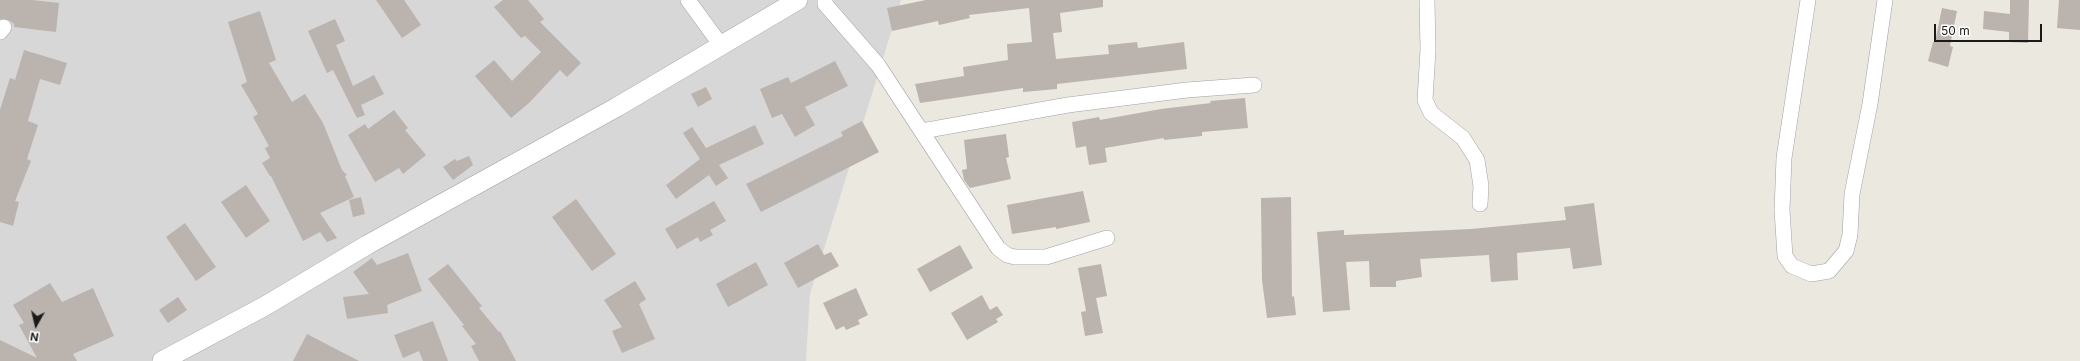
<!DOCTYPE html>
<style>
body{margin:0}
#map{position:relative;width:2080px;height:361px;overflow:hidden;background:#ebe8e0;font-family:Inter,sans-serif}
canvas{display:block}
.north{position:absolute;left:16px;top:305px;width:40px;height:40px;-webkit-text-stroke:3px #fff;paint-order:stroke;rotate:188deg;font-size:11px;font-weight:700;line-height:16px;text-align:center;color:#1a1a1a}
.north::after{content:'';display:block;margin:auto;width:14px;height:18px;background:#1a1a1a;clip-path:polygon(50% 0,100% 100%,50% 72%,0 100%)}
.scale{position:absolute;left:1934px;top:24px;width:108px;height:18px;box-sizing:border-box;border:2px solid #1a1a1a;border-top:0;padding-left:5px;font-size:12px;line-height:14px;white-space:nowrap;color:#1a1a1a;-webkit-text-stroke:3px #fff;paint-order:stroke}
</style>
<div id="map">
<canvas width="2080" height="361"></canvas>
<div class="north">N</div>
<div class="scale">50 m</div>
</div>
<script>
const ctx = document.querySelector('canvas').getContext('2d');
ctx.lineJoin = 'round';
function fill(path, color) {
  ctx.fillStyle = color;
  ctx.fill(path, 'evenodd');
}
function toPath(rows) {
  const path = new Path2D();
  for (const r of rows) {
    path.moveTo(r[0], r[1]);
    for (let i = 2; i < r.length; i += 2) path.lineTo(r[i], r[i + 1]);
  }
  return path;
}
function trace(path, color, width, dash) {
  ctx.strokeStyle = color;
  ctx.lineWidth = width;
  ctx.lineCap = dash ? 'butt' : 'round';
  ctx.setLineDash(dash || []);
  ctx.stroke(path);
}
fill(toPath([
 [0,0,901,0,810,294,806,361,0,361]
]), '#d8d7d7');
fill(toPath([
 [0,0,32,0,59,3,56,32,14,27,14,24,9,20,0,19],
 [376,0,404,0,421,25,402,38],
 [503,0,528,0,544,19,540,22,581,63,567,77,560,70,529,103,511,118,475,76,494,60,512,81,541,52,525,36,521,38,494,7],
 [926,0,1103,0,1103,7,1060,13,1062,32,1053,33,1056,59,1109,54,1108,45,1137,42,1138,48,1184,42,1187,69,1057,84,1057,89,1023,92,1023,88,920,103,915,84,964,76,963,67,1008,60,1007,44,1032,42,1029,8,969,15,970,18,939,25,938,21,892,31,887,8],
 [2010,0,2029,0,2028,43,2009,42,2009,32,1983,29,1984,11,2010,14],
 [2059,0,2080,0,2080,30,2057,28],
 [1942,8,1957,11,1950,46,1953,47,1948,67,1928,61,1933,42,1935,42],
 [260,11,276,60,269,63,292,102,305,94,323,123,342,170,347,175,345,176,354,197,320,213,337,238,327,242,320,232,303,241,271,176,270,176,262,163,270,158,265,148,269,146,253,117,258,114,241,85,247,82,228,22],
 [335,19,345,41,336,45,353,86,374,75,384,94,361,105,365,115,357,118,333,70,327,73,308,31],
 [24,50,67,63,60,85,40,79,28,121,38,125,27,159,31,161,15,201,19,202,13,226,0,222,0,110,10,78,15,80],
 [835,61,848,86,805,107,815,125,795,137,782,114,772,118,760,89,788,77,791,83],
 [706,87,712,99,698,107,691,94],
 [1245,98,1248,128,1202,132,1202,136,1164,140,1164,138,1105,148,1107,162,1089,165,1086,146,1076,148,1072,122,1099,117,1100,120,1161,109,1211,103,1210,101],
 [394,110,408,128,405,130,426,155,403,174,399,168,375,182,348,135,365,124,368,129],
 [862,121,879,152,761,212,746,184,843,136,841,132],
 [755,125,764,144,719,165,728,178,716,186,709,175,676,199,666,185,700,159,683,133,692,127,706,148],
 [1006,134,1009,157,1006,158,1011,179,970,188,964,180,962,170,967,169,964,140],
 [469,156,473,165,453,180,443,167,455,159,457,161],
 [246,185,270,221,246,238,221,202],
 [1083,191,1090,222,1056,229,1056,227,1012,234,1007,205],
 [361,197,365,214,353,217,349,200],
 [1291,197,1292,297,1294,296,1296,315,1267,318,1262,280,1261,198],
 [576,199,616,254,592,271,552,217],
 [714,201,726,221,710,230,713,235,700,242,698,237,677,249,665,229],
 [1594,203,1602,265,1573,269,1570,248,1517,253,1518,280,1491,282,1489,255,1420,259,1422,277,1396,281,1396,287,1370,287,1369,261,1346,262,1350,310,1323,312,1317,232,1344,230,1344,235,1471,229,1566,220,1564,207],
 [185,223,216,267,196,281,166,237],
 [818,244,824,255,831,252,839,266,798,288,784,263],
 [960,245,973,268,930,292,917,269],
 [408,253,422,291,387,305,388,313,347,319,343,297,369,294,353,272,372,258,377,265],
 [756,262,768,285,728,307,716,284],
 [448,264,482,306,479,308,499,332,500,331,516,361,479,361,471,346,476,344,462,326,464,325,428,279],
 [1101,264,1107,296,1096,298,1103,333,1085,336,1081,312,1086,311,1078,268],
 [635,281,646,299,639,304,655,339,622,353,612,331,622,327,604,300],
 [50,283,62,302,93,288,114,336,73,354,77,361,0,361,0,340,37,358,19,325,24,323,13,305],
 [856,288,868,315,858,320,860,324,846,330,844,326,836,330,823,303],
 [982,295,990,310,997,306,1003,315,996,319,998,322,967,340,951,313],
 [178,297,187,310,168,323,159,310],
 [433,321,448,361,423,361,419,351,403,358,394,335],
 [307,334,359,361,293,361]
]), '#bbb3ad');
const minor = toPath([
 [688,0,720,44],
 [825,0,825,4,878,65,998,248,1007,255,1015,257,1046,257,1107,238],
 [1427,0,1428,50,1425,100,1431,113,1463,138,1477,160,1481,186,1480,204],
 [1808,0,1784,158,1782,210,1785,256,1792,266,1811,274,1829,271,1846,251,1850,235,1852,194,1870,104,1885,0],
 [0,32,4,27],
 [922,131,1068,105,1187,90,1254,85]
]);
const tertiary = toPath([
 [162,361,265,306,367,245,617,107,798,0]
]);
trace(minor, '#a1a1a1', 16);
trace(tertiary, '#a1a1a1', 20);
trace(minor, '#fff', 15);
trace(tertiary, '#fff', 19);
</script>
